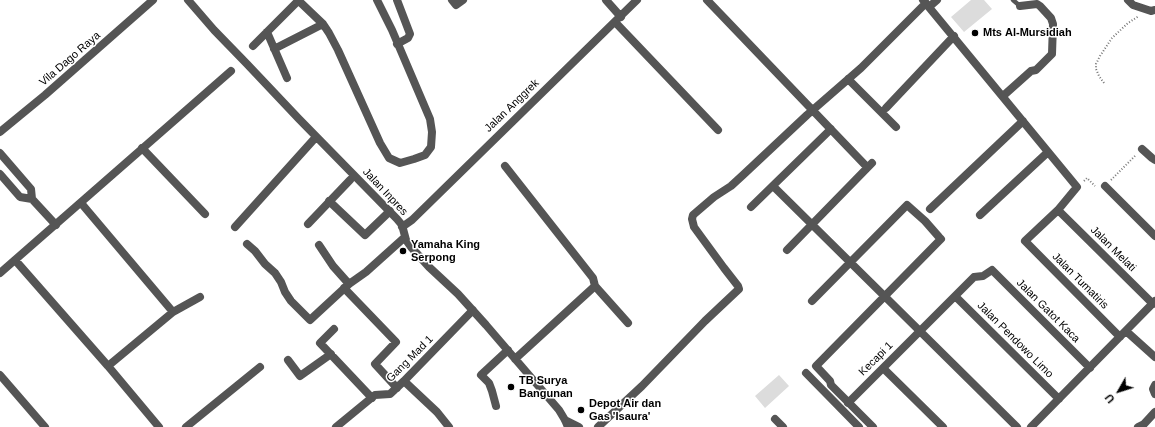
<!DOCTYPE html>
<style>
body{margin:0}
#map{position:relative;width:1155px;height:427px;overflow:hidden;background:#fff;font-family:Helvetica,sans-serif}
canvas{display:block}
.north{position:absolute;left:1099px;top:371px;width:40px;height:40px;-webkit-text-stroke:3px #fff;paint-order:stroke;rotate:231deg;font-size:11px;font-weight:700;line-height:16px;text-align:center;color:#000}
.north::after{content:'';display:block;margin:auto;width:14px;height:18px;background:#000;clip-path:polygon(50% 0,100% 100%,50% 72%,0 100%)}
</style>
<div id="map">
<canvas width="1155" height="427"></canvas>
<div class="north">U</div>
</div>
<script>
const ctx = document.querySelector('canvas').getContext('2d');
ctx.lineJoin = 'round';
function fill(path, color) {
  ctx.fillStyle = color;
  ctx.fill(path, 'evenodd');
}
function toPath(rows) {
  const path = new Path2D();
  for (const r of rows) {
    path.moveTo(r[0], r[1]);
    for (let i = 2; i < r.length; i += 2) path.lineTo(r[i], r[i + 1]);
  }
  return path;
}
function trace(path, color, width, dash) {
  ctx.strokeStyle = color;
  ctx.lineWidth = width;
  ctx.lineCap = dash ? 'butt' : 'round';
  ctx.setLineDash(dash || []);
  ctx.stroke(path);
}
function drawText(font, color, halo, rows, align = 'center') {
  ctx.font = font + ' Helvetica,sans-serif';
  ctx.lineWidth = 3;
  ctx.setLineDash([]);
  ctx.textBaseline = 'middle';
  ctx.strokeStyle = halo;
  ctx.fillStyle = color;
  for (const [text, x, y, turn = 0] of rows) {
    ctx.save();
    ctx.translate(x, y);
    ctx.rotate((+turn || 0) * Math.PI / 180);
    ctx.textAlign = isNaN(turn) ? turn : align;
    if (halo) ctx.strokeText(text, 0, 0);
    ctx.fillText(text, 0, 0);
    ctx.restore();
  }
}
fill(toPath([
 [971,0,984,0,992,9,964,32,951,17],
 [779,375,789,386,765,408,755,396]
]), '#dcdcdc');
trace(toPath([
 [1104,83,1099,76,1096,69,1096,64,1100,56,1112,38,1128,23,1139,16],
 [1111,180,1136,155],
 [1084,181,1087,178,1095,186]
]), '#777', 2, [1, 2]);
trace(toPath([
 [1013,0,1020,6]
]), '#555', 4.5);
trace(toPath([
 [188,0,214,30,247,64,299,119,397,219,402,225,406,240,411,247,429,267,458,294,486,325,559,410,565,420,568,427],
 [397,0,410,34,408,38,397,44],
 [452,0,456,5,463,0],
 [606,0,621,17],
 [707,0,867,167],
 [923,0,1077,187,1058,210,1025,241,1120,337],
 [1128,0,1133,5,1151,11,1155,10],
 [299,1,323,24,329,33,338,50,380,143,389,158,400,163,414,159,425,155,431,147,432,132,430,119,392,30,377,0],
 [929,7,937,0],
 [615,22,718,130],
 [267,32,287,78],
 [253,46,299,0],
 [274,49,323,24],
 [848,79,896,127],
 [1003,96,1031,71,1036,70,1052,54,1053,24,1051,18,1040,6,1037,4,1020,6],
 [886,108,954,36],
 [0,132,45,95,153,0],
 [142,148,205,214],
 [1142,149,1152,158,1155,160],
 [0,153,31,189,32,199,20,197,0,174],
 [505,166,593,278,595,286,628,323],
 [773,186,1017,427],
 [1105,186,1155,236],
 [32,199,56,225],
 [329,201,365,235,390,211],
 [81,203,173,312],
 [751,207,831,129],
 [930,209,1023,121],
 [1058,210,1153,304],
 [980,215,1048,152],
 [308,224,350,180],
 [235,227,316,137],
 [402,227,412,220,637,0],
 [247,244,255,251,265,264,275,273,281,282,285,292,291,301,310,320,349,284,366,272,405,237],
 [319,245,333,266,349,284],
 [787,250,872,163],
 [15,260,108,366,159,427],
 [0,273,231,71],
 [344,288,396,342,375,364,397,388],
 [955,296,1059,399],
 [812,301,907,205,925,221,939,237,941,239,939,241,816,366,830,381,831,385,873,427],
 [334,329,320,343,372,398],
 [1126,331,1155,357],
 [515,359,595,286],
 [288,360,300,376,331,354],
 [108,366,173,312,200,297],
 [883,368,943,427],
 [806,373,859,427],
 [0,375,45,427],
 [404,381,437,412,449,427],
 [1155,385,1153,389,1155,394],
 [848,403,974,277,983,276,992,270,1090,368],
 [496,406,492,391,489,383,481,375,508,350],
 [775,419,783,427],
 [565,420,579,427],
 [186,427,260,367],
 [336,427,375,395,390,394,404,381,473,310],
 [598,427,642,386,705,321,739,289,738,286,724,268,694,227,692,219,693,215,714,197,731,186,743,175,807,115,861,68,926,3],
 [1031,427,1155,301],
 [1138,427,1144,424,1155,412]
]), '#555', 8);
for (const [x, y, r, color] of [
 [975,33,4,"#000"],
 [403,251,4,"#000"],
 [511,387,4,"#000"],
 [581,410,4,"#000"]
]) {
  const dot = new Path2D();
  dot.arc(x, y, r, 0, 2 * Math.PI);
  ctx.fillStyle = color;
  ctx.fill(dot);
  trace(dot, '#fff', 1.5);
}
drawText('bold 11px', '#000', '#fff', [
 ["Mts Al-Mursidiah",983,33],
 ["Yamaha King",411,245],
 ["Serpong",411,258],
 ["TB Surya",519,381],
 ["Bangunan",519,394],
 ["Depot Air dan",589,404],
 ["Gas 'Isaura'",589,417]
], 'left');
drawText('11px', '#000', '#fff', [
 ["Vila Dago Raya",70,59,-41],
 ["Jalan Anggrek",512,106,-44],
 ["Jalan Inpres",385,192,47],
 ["Jalan Melati",1113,249,45],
 ["Jalan Tumatiris",1080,281,45],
 ["Jalan Gatot Kaca",1048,311,45],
 ["Jalan Pendowo Limo",1015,340,45],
 ["Gang Mad 1",410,359,-45],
 ["Kecapi 1",876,359,-45]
]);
</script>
